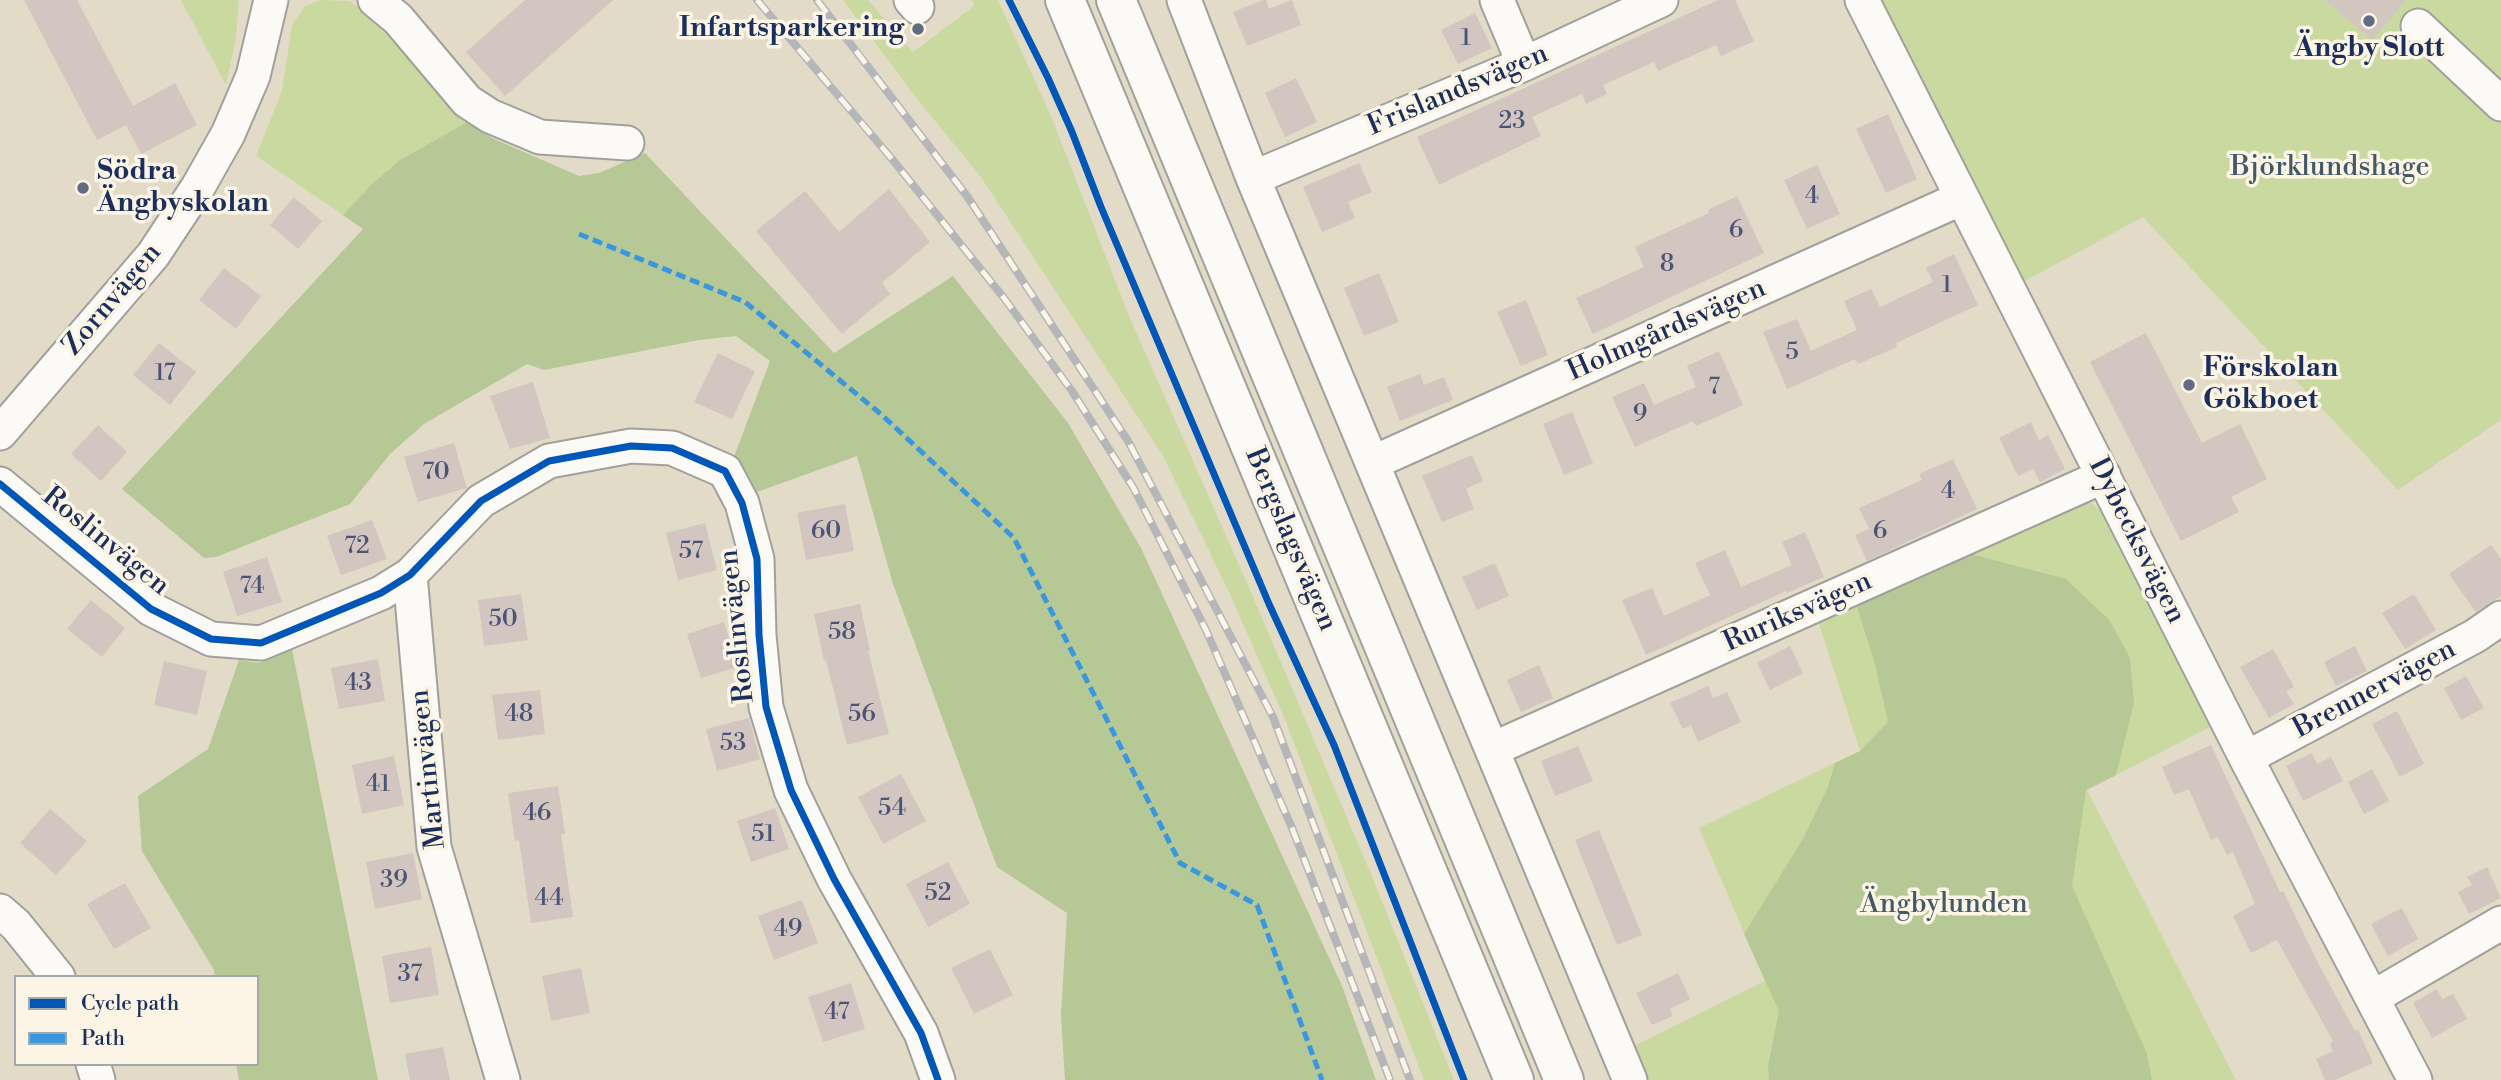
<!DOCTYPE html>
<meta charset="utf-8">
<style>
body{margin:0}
#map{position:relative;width:2501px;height:1080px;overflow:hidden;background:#e2dbc8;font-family:"Libre Bodoni",serif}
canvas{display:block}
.legend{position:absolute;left:14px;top:975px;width:245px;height:91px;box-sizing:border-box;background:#fcf5e5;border:2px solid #a2a6af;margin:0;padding:9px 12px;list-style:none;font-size:21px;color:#1b2f5e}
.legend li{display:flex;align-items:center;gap:14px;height:35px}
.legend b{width:35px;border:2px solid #a2a6af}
</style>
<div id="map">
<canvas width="2501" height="1080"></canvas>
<ul class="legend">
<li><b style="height:9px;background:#0057b8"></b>Cycle path</li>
<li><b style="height:9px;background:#3a97de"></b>Path</li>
</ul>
</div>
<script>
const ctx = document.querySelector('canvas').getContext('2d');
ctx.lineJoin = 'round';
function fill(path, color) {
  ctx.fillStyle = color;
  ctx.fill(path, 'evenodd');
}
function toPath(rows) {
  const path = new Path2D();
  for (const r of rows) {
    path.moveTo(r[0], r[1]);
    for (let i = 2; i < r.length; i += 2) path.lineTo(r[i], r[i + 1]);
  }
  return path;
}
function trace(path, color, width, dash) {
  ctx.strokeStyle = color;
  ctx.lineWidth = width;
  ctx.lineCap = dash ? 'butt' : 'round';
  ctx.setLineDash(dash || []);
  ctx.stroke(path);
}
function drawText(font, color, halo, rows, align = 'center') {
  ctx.font = font + ' "Libre Bodoni",serif';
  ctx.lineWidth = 7;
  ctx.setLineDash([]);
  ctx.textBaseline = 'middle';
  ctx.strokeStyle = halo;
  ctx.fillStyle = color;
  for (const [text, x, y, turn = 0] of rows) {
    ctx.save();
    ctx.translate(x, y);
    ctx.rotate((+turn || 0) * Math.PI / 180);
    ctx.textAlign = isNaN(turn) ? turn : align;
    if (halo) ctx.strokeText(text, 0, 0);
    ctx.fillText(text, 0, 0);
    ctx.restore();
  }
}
fill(toPath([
 [181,0,239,0,236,37,226,85],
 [320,0,349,1,372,16,467,122,400,160,373,183,343,215,256,156,282,91,292,25,305,6],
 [843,0,868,0,913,52,974,6,972,0,998,0,1051,116,1129,316,1254,599,1373,879,1454,1080,1424,1080,1284,717,1229,592,1162,454,981,177,917,99],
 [1881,0,2501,0,2501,420,2398,490,2143,217,2025,281],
 [2079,501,2090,502,2101,510,2212,726,2087,790,2236,1080,1644,1080,1630,1048,1765,981,1699,828,1860,751,1818,621]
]), '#cad9a0');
fill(toPath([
 [467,122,494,139,579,176,599,173,645,153,834,353,953,276,1068,423,1141,548,1342,986,1376,1080,1065,1080,1061,1015,1067,913,997,867,893,584,857,456,757,492,734,457,770,361,736,336,699,340,544,370,527,364,424,424,390,454,350,504,216,557,204,558,122,489,363,229,343,215,373,183,400,160],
 [1967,553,2066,579,2110,621,2130,658,2134,703,2116,775,2086,790,2072,886,2147,1054,2152,1080,1769,1080,1768,1066,1779,1011,1744,934,1803,839,1828,787,1835,763,1860,751,1888,722,1875,664,1856,604],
 [292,649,378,1080,239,1080,236,1064,257,1064,257,977,215,977,214,970,142,851,138,796,208,749,239,660,259,663]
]), '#b5c896');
fill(toPath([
 [24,0,77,0,133,106,175,83,197,125,141,154,126,125,97,140],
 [525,0,613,0,505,96,466,52],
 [1263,0,1266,0,1269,9,1292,0,1301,25,1247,46,1233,12],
 [1718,0,1735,0,1754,41,1721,56,1716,45,1658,71,1654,62,1603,85,1607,94,1586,104,1582,94,1532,117,1541,136,1439,185,1417,137],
 [2325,0,2406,0,2372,40],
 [1475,13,1492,48,1458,64,1441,30],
 [1296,78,1317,122,1285,137,1265,93],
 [1888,114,1917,179,1886,193,1856,129],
 [1359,163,1372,192,1348,202,1355,218,1322,232,1303,187],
 [1817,165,1840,214,1807,229,1784,180],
 [889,189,930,242,882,283,890,294,842,334,756,231,805,191,839,232],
 [1737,196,1764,253,1593,334,1576,298,1644,267,1635,247,1709,213,1708,210],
 [294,197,322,221,298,249,270,225],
 [1954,254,1978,305,1896,343,1897,347,1858,364,1855,359,1787,389,1763,332,1797,319,1811,351,1857,330,1844,301,1871,289,1880,307,1933,282,1926,268],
 [224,268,261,296,236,329,199,300],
 [1379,273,1399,322,1364,336,1344,288],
 [1526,300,1548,355,1521,366,1497,312],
 [2146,333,2202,443,2240,424,2267,479,2231,497,2239,512,2181,541,2090,362],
 [159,343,196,372,170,405,133,375],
 [1719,351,1743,405,1696,426,1693,421,1635,447,1612,397,1644,383,1654,405,1696,387,1687,366],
 [718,353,755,371,732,419,694,402],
 [1420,374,1424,385,1444,377,1453,400,1400,421,1387,387],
 [533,382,550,438,510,449,490,396],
 [1572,412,1593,463,1564,475,1543,424],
 [2031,422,2039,440,2048,435,2065,469,2040,482,2033,469,2018,476,1999,438],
 [98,425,127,452,101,481,71,454],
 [454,443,467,488,418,502,404,457],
 [1472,455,1483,481,1466,489,1474,509,1442,522,1422,476],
 [1953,459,1977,509,1867,561,1855,535,1869,529,1859,508,1922,480,1919,474],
 [845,504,854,551,806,560,797,513],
 [372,520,387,559,341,575,327,536],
 [705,523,717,570,678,580,666,533],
 [1805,532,1824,577,1787,593,1786,591,1646,655,1622,600,1652,588,1664,616,1710,595,1695,563,1725,550,1741,587,1792,565,1782,542],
 [2491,545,2501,559,2501,596,2476,612,2449,574],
 [267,557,282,602,237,616,223,572],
 [1495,563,1509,596,1477,610,1462,577],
 [521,594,528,640,484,646,478,600],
 [2414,594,2436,630,2405,649,2382,613],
 [91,600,125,628,102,657,67,629],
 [860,604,870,651,868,651,889,734,847,745,826,660,824,661,814,614],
 [724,622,738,667,701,678,687,634],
 [1790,646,1803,673,1770,690,1757,663],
 [2355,646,2367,671,2336,686,2324,662],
 [2273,649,2294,687,2286,691,2294,704,2269,718,2240,667],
 [378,659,385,701,339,709,331,668],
 [164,661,207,671,197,715,154,705],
 [1539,665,1553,698,1521,712,1507,680],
 [2466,676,2484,708,2461,720,2444,688],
 [1708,686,1713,698,1727,692,1741,722,1698,742,1691,725,1683,729,1670,703],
 [540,690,545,734,498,740,492,695],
 [2397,711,2424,764,2400,777,2372,724],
 [749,718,760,759,717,771,706,729],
 [2211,745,2280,892,2283,891,2319,965,2355,1031,2358,1030,2373,1063,2335,1080,2325,1080,2316,1059,2333,1051,2330,1043,2333,1041,2277,940,2251,953,2233,916,2255,904,2233,852,2227,855,2218,837,2211,840,2189,789,2174,795,2162,767],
 [1578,746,1593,781,1555,796,1541,761],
 [2312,753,2317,764,2331,757,2343,781,2303,801,2286,766],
 [394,756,404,805,362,814,352,765],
 [2372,769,2389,801,2364,814,2348,782],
 [901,774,926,821,883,844,858,797],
 [558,786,565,834,561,834,573,917,531,923,519,840,515,841,508,793],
 [775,808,789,849,751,862,737,821],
 [50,809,87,841,56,875,20,843],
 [1599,830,1642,935,1617,945,1575,840],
 [413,853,422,899,375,909,366,862],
 [948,862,970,904,928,927,906,884],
 [2487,867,2501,898,2469,914,2458,892,2472,885,2467,877],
 [125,883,151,928,114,949,87,904],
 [802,900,818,943,774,960,758,916],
 [2402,908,2418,939,2388,956,2371,924],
 [431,947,439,995,390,1003,382,956],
 [990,949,1013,995,974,1014,951,968],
 [581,968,590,1013,551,1021,542,976],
 [1678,973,1690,999,1670,1009,1673,1016,1652,1025,1636,993],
 [851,983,865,1029,823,1042,808,997],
 [2437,989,2442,999,2453,994,2467,1019,2432,1038,2413,1003],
 [443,1047,450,1080,410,1080,405,1054]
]), '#d3c5c0');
const minor = toPath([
 [375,0,398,19,467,101,490,116,540,137,627,143],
 [911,0,917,7],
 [1184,0,1253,178,1630,1080],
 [1497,0,1524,64],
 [1862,0,2246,758,2415,1080],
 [2418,26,2501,104],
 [1253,178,1524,64,1661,0],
 [0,433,153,255,198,187,228,134,253,76,271,0],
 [1372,463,1962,198],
 [0,484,151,609,211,639,261,643,381,593,410,575,481,501,549,461,631,446,672,448,725,471,742,503,757,559,759,635,766,707,791,790,834,879,921,1033,938,1080],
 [410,575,434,847,503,1080],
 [1493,749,2104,476],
 [2246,758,2475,636,2501,618],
 [0,911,16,925,58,977],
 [2372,998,2501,923],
 [93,1064,98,1080]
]);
const major = toPath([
 [1065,0,1514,1080],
 [1116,0,1564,1080]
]);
trace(minor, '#a2a09b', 37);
trace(major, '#a2a09b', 42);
trace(minor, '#fbfaf7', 33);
trace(major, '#fbfaf7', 38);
const rail = toPath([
 [757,0,892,159,1004,298,1072,391,1133,487,1206,630,1292,828,1390,1080],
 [817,0,967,196,1128,441,1273,717,1410,1080]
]);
trace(rail, '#b5b6b9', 8);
trace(rail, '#fcf5e5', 5, [16]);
trace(toPath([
 [579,234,745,302,882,415,1014,538,1180,863,1257,905,1322,1080]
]), '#3a97de', 5, [10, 5]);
trace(toPath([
 [1009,0,1048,78,1072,132,1101,207,1269,604,1334,745,1464,1080],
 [0,484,151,609,211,639,261,643,381,593,410,575,481,501,549,461,631,446,672,448,725,471,742,503,757,559,759,635,766,707,791,790,834,879,921,1033,938,1080]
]), '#0057b8', 7);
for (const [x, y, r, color] of [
 [2369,21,7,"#616b83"],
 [918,29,7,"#616b83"],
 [83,188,7,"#616b83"],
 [2189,385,7,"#616b83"]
]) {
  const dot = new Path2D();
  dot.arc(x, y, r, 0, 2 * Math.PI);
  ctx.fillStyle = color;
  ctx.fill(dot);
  trace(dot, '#fcf5e5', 2.5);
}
drawText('24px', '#495476', null, [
 ["1",1466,39],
 ["23",1512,122],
 ["4",1812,197],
 ["6",1736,231],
 ["8",1667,265],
 ["1",1947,286],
 ["5",1792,353],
 ["17",165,374],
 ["7",1714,388],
 ["9",1640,415],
 ["70",436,473],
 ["4",1948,492],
 ["60",826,532],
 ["6",1880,532],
 ["72",357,547],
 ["57",691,552],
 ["74",252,587],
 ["50",503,620],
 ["58",842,633],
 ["43",358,684],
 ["48",519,715],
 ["56",862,715],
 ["53",733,744],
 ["41",378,785],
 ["54",892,809],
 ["46",537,814],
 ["51",763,835],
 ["39",394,881],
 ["52",938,894],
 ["44",549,899],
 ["49",788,930],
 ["37",410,975],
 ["47",837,1013]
]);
drawText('bold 28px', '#1b2f5e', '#fcf5e5', [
 ["Infartsparkering",904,29,"right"],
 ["Ängby Slott",2369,49,"center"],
 ["Södra",97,172],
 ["Ängbyskolan",97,204],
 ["Förskolan",2203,369],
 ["Gökboet",2203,401]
], 'left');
drawText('28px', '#1b2f5e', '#fcf5e5', [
 ["Frislandsvägen",1458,91,-23],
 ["Zornvägen",113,300,-50],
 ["Holmgårdsvägen",1667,331,-24],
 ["Bergslagsvägen",1290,540,67],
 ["Dybecksvägen",2136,541,63],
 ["Roslinvägen",105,542,39],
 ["Ruriksvägen",1798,613,-24],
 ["Roslinvägen",738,626,-96],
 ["Brennervägen",2375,690,-28],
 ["Martinvägen",429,769,-96]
]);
drawText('28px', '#425966', '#fcf5e5', [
 ["Björklundshage",2330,168],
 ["Ängbylunden",1944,905]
]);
</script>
